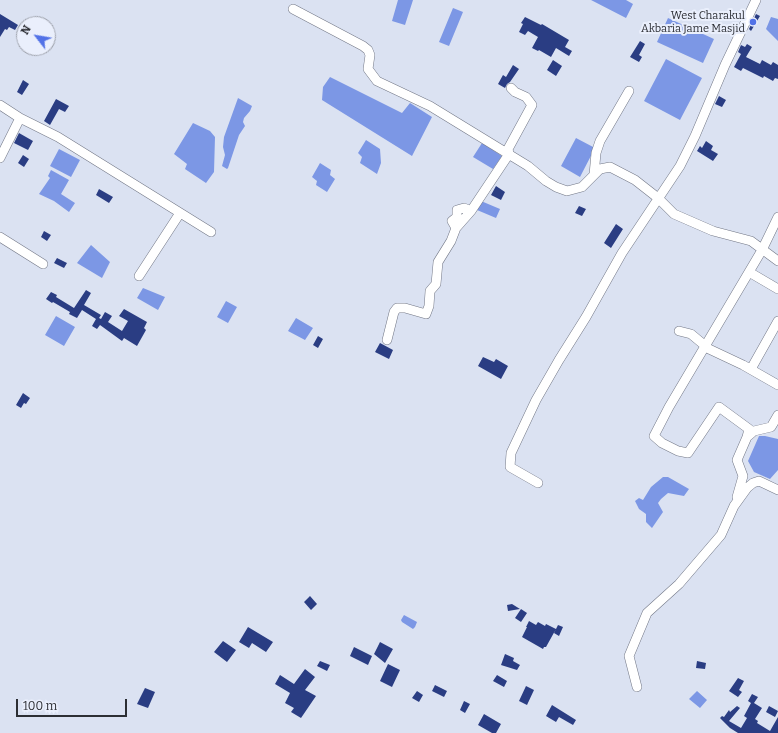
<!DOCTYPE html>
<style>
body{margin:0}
#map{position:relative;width:778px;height:733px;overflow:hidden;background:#dbe2f2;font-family:Bitter,serif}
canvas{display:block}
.north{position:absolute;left:16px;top:16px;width:40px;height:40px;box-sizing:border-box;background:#eaeffc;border:1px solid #9ea2ac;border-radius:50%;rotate:301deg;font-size:11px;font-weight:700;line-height:16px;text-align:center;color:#2c2e34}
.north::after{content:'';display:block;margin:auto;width:14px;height:18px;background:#5272e7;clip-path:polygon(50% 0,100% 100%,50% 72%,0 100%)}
.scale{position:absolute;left:16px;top:699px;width:111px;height:18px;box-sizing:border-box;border:2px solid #2c2e34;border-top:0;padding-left:5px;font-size:12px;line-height:14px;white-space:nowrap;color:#2c2e34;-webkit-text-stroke:3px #eaeffc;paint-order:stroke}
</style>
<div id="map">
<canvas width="778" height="733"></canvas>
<div class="north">N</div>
<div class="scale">100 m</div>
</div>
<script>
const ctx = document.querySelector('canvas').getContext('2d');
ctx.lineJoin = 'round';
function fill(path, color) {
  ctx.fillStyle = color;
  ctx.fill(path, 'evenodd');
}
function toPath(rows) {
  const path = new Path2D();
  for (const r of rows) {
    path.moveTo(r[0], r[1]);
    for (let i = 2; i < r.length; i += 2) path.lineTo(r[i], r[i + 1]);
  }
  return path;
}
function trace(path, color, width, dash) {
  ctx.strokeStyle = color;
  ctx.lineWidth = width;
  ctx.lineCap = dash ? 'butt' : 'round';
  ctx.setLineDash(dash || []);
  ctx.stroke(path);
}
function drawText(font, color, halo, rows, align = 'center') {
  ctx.font = font + ' Bitter,serif';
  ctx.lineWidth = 4;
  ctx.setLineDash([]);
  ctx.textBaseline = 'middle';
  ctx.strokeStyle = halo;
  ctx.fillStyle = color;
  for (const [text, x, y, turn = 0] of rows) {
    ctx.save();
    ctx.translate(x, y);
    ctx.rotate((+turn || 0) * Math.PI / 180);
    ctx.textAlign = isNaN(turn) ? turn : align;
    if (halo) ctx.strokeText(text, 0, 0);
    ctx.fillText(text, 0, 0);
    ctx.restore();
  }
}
fill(toPath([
 [398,0,413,0,405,25,392,21],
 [591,0,626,0,633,4,626,18],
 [453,8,463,12,449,46,439,42],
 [771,17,778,19,778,41,766,29],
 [668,18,714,39,703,63,657,42],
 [666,59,702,78,680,120,644,101],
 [330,77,402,113,410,103,432,117,412,156,322,100,323,87],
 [238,98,252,106,250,111,244,118,243,122,245,126,239,135,228,168,227,169,222,166,225,155,223,147,224,137],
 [193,123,210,131,215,137,214,172,206,183,185,169,187,164,174,154],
 [576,138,595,148,580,177,561,166],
 [366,140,380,149,381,163,377,174,360,163,362,157,358,153],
 [482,143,502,156,493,169,473,157],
 [59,149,80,160,71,177,50,166],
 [320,163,331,170,330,175,335,179,327,192,316,185,317,181,312,177],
 [51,170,69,180,61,194,75,203,69,212,54,201,39,194,50,178,48,176],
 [481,201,500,209,496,218,477,210],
 [91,245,110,262,102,278,77,263],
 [143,288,165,297,158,310,137,298],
 [226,301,237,307,228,323,217,317],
 [56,316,75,327,64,346,45,335],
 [296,318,313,328,305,340,288,331],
 [759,436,765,436,778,439,778,470,770,479,754,472,748,461],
 [663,477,668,477,689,489,684,496,668,493,661,499,658,503,663,512,652,528,646,522,646,514,639,509,635,501,639,498,643,500,651,487],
 [404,615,417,622,415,627,413,629,402,622,401,620],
 [697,691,707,700,700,708,689,699]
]), '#7c97e5');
fill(toPath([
 [0,14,18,25,15,30,9,27,7,30,5,29,0,37],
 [756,14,760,16,751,31,749,29],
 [525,17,541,25,542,24,569,40,565,47,572,51,569,56,556,48,551,57,539,50,538,51,532,48,538,37,528,31,525,35,519,32,523,24,521,23],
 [640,41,645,44,639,55,642,57,639,62,630,57],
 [747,44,752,47,746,57,760,64,762,60,771,65,773,62,778,65,778,79,775,78,773,81,764,76,763,78,743,68,741,71,734,67,741,54,738,52,741,45,745,47],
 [553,60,562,66,556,76,547,70],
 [513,65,519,69,510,82,507,84,505,88,498,84,503,75,506,77],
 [23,80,29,84,22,95,17,92],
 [719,96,726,100,722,107,715,104],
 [56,99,69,106,65,112,59,109,50,125,44,121],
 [19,133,33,141,28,150,14,143],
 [706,141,713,146,711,150,718,154,713,161,697,151,700,146,702,148],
 [23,155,29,159,24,167,18,163],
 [496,186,505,192,501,200,491,195],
 [99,189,113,197,109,203,96,195],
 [579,206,586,209,582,216,575,213],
 [616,224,623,229,611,248,604,243],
 [44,231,51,235,47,241,41,237],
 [57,258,67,263,64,268,54,263],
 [86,290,91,293,84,305,101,315,99,318,101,319,105,312,112,316,108,322,122,331,128,321,119,316,124,309,147,322,144,328,146,330,137,346,124,338,122,341,100,325,97,329,92,326,96,319,82,310,77,318,69,314,70,312,53,302,52,303,46,299,51,292,57,295,56,297,74,308],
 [318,336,323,339,318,348,313,345],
 [380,343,393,350,389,359,375,352],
 [483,357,494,362,496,359,508,366,501,379,478,366],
 [23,393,30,398,26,404,24,403,21,408,16,405],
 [310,596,317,604,311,610,304,602],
 [512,604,520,609,508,611,507,605],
 [521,609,527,613,521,622,515,618],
 [529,621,536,625,538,622,545,626,546,624,556,629,546,647,544,647,543,649,522,637,527,627,526,627],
 [558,625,563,627,559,636,554,633],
 [248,627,273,642,266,652,252,643,249,648,239,642],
 [223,641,236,650,227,662,214,652],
 [380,642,393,649,385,663,374,654],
 [354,647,372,656,368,665,350,656],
 [505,654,514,658,513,661,520,665,517,670,501,665],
 [320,661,330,665,327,671,317,666],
 [697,661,706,663,705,669,696,668],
 [388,664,400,670,392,687,380,681],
 [305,669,315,677,305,690,316,696,301,718,291,712,294,708,285,703,290,693,275,684,280,675,294,684],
 [497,675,507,681,504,687,493,681],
 [738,678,744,681,739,690,742,692,738,697,729,691],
 [435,685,447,691,444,697,432,691],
 [526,686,534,690,527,705,519,701],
 [145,688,155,692,148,708,137,704],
 [417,691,423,695,419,702,412,698],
 [752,694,758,697,754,703,762,708,755,719,758,721,757,723,770,731,778,717,778,733,738,733,730,728,720,718,722,716,724,717,729,710,730,712,737,706,740,708,729,721,741,728,747,718,744,716,751,703,748,701],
 [464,701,470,704,465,713,460,710],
 [552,705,576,720,573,725,559,717,556,722,546,716],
 [769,706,778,711,775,717,766,712],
 [484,714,501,724,496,733,492,733,478,725]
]), '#2a3d83');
const minor = toPath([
 [293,9,363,46,368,50,370,55,368,69,377,81,430,106,528,166,546,181,556,187,567,191,582,187,600,169,610,167,635,180,658,198,674,214,713,231,751,241,778,261],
 [0,105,20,118,0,158],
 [20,118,58,137,211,232],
 [594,175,596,153,600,141,629,91],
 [456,228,452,221,457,217,457,210,464,208,471,211],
 [0,237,43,264],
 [749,272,778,289],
 [139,276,180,213],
 [679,331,691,334,709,349,743,365,778,385],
 [387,340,394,312,397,308,405,308,426,314,429,306,430,291,436,284,438,262,451,241,456,228,471,211,509,154,508,149,532,105,526,97,515,92,511,88],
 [751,369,778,321],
 [747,437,749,429,719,407,688,453,678,451,662,443,654,436,669,407,762,250,778,217],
 [538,483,510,467,511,453,536,400,559,360,586,317,622,253,680,166,695,136,725,65,756,0],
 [737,497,743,476,737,460,747,437,754,431,771,427,778,415],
 [637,687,629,656,647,613,679,584,721,535,734,506,747,488,753,483,759,481,778,490]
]);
trace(minor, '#727786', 10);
trace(minor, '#fff', 9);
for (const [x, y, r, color] of [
 [753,22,4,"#5272e7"]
]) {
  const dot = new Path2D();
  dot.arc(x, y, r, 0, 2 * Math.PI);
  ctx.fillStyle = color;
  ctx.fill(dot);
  trace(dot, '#eaeffc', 1.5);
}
drawText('11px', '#2c2e34', '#eaeffc', [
 ["West Charakul",745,16],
 ["Akbaria Jame Masjid",745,29]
], 'right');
</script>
